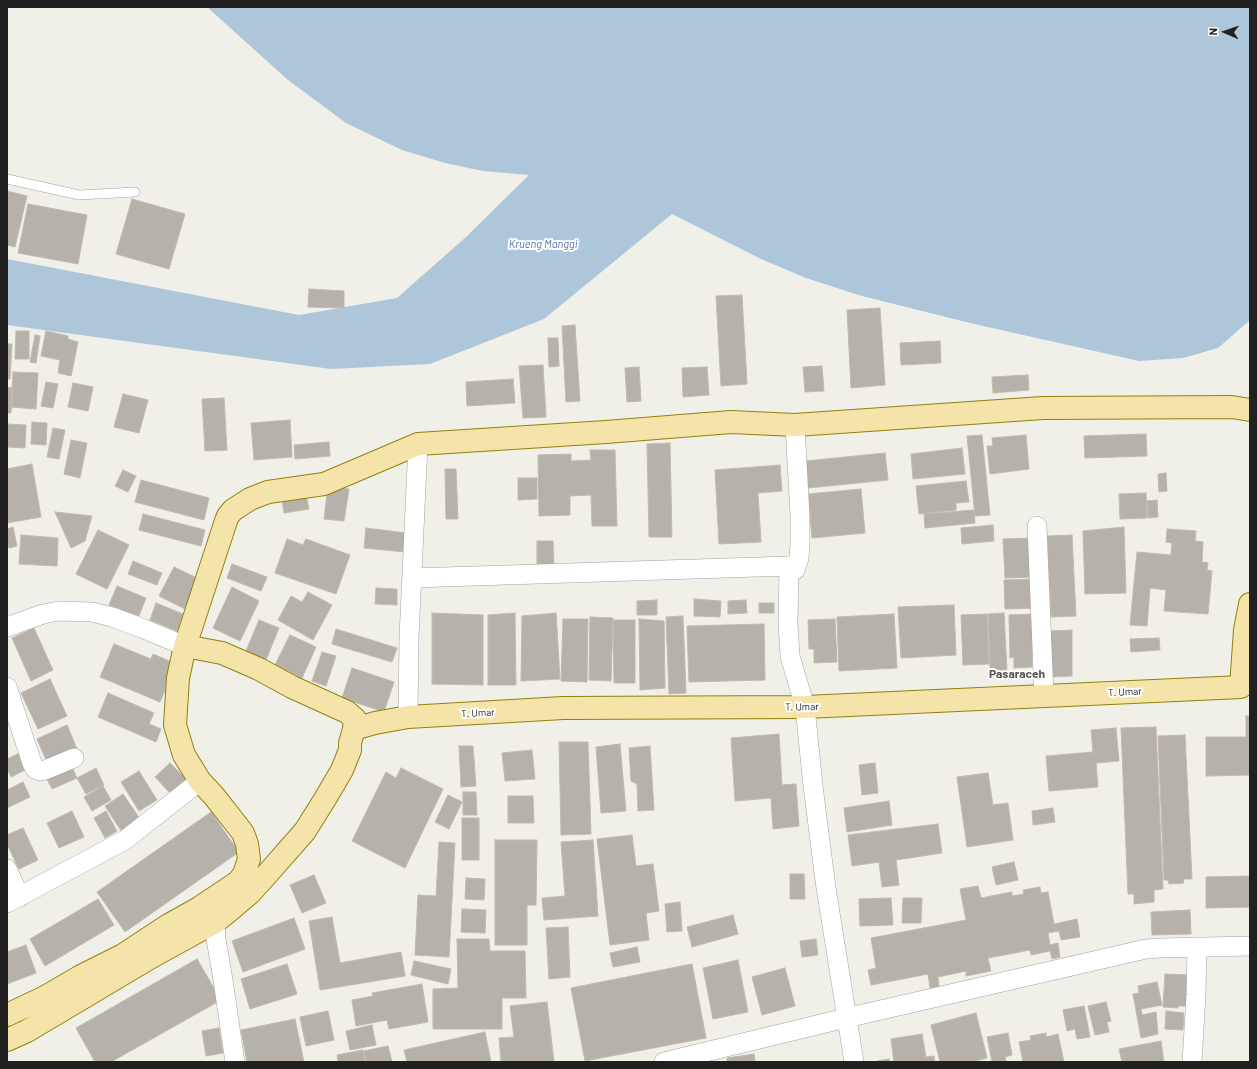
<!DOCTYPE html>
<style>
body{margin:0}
#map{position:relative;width:1257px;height:1069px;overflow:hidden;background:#f0efe8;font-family:Barlow,sans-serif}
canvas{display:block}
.frame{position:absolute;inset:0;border:8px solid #212121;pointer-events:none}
.north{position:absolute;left:1205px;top:12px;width:40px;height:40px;-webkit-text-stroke:3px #fff;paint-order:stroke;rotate:272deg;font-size:11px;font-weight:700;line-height:16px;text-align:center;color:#212121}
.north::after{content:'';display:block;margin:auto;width:14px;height:18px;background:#212121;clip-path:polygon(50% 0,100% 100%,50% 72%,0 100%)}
</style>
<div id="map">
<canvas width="1257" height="1069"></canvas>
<div class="frame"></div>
<div class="north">N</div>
</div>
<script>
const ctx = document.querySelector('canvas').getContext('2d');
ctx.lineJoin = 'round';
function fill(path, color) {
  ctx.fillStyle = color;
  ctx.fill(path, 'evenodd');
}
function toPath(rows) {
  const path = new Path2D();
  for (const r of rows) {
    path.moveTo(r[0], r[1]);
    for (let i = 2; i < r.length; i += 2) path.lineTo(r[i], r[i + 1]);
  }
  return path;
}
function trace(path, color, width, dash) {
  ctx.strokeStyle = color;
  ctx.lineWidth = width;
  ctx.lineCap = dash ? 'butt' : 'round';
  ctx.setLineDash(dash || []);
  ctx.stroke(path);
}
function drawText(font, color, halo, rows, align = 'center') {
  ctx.font = font + ' Barlow,sans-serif';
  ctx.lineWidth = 4;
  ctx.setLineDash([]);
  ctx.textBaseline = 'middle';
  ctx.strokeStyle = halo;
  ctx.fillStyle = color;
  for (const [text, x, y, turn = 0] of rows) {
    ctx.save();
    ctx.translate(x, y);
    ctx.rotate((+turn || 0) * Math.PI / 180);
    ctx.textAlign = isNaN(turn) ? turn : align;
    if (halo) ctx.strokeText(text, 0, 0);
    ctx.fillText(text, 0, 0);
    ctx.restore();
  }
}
fill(toPath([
 [207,7,1250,7,1250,320,1218,348,1183,358,1139,361,970,323,862,296,806,278,761,259,672,214,544,319,430,364,331,369,7,325,7,259,299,315,397,298,466,237,529,175,483,171,445,163,402,150,346,123,288,80]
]), '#adc6da');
const building = toPath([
 [7,191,27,196,15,247,7,245,7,191],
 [132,199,185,214,169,269,116,254,132,199],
 [28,204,87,215,78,264,18,253,28,204],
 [309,289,344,291,344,308,308,307,309,289],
 [742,295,747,384,721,386,716,296,742,295],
 [880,308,885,385,851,388,847,310,880,308],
 [575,325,580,401,566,402,562,326,575,325],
 [16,331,29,331,29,359,15,359,16,331],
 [46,331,68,336,68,339,78,342,71,376,58,373,60,360,41,356,46,331],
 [35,335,40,336,36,363,30,362,35,335],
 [548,338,558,338,559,366,549,367,548,338],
 [940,341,941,363,901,365,900,343,940,341],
 [7,344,12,344,10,379,7,379,7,344],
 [543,365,546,417,523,418,519,366,543,365],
 [822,366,824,391,805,392,803,367,822,366],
 [639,367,641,401,627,402,625,368,639,367],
 [707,367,709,395,683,397,682,368,707,367],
 [13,372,38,373,36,409,11,407,13,372],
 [1028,375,1029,390,993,393,992,377,1028,375],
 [513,379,515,403,467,406,466,382,513,379],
 [46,382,58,384,53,408,41,406,46,382],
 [73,383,93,387,88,411,68,407,73,383],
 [7,387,13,388,11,413,7,413,7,387],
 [123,394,148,400,139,433,114,427,123,394],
 [224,398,227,450,205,451,202,399,224,398],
 [290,420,292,457,254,460,251,423,290,420],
 [32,422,47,423,46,445,31,444,32,422],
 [7,424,26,425,25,448,7,447,7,424],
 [53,428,65,430,59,459,47,457,53,428],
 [1146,434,1147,456,1085,458,1084,436,1146,434],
 [982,435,990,515,975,516,967,436,982,435],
 [1026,435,1029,469,990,474,987,446,993,446,992,438,1026,435],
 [71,440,87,443,80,478,64,474,71,440],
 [329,442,330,456,295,459,294,445,329,442],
 [670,443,672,537,649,537,647,444,670,443],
 [962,448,965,474,913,479,911,454,962,448],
 [590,450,615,450,617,526,592,526,591,495,570,496,570,515,539,516,538,455,571,454,571,461,591,460,590,450],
 [885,453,888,480,808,488,806,461,885,453],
 [32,464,41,517,7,523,7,469,32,464],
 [780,465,782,491,758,493,761,542,719,544,715,470,780,465],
 [445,469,456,469,458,519,446,519,445,469],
 [123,470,136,476,128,492,115,486,123,470],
 [1166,473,1167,491,1159,492,1158,474,1166,473],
 [518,478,537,478,537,499,518,500,518,478],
 [141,480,209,498,204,520,135,502,141,480],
 [966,481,969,502,956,503,956,510,919,514,916,486,966,481],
 [328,486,349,489,344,521,324,519,328,486],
 [861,489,865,533,812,538,808,494,861,489],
 [1146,493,1147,518,1120,519,1119,494,1146,493],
 [306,495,309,509,284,513,282,499,306,495],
 [1157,500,1158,517,1148,518,1147,501,1157,500],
 [974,510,975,523,925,528,924,514,974,510],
 [55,512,92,516,85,541,71,548,55,512],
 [143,514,205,530,201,546,139,530,143,514],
 [993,525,994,541,962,544,961,528,993,525],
 [13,527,17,546,9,548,7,541,7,529,13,527],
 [1124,527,1126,593,1085,594,1083,531,1124,527],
 [366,528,406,533,405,552,364,548,366,528],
 [1167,529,1196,531,1195,541,1203,542,1202,562,1208,563,1207,570,1212,571,1208,614,1164,611,1166,590,1150,588,1147,626,1130,625,1137,552,1171,555,1172,543,1166,542,1167,529],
 [98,530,129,545,107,589,76,574,98,530],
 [21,535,58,538,57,566,19,564,21,535],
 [1072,535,1076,616,1051,617,1047,536,1072,535],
 [1033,538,1035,577,1005,578,1003,539,1033,538],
 [287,539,303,545,306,539,350,555,336,594,275,573,287,539],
 [537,541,553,541,554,566,537,566,537,541],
 [133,561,162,573,157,585,128,574,133,561],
 [232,564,267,577,261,591,227,578,232,564],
 [174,567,199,579,185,609,159,596,174,567],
 [1035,579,1036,608,1005,609,1004,580,1035,579],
 [117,586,146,598,139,616,109,605,117,586],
 [232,587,259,601,240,641,213,628,232,587],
 [376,588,397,589,397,605,375,604,376,588],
 [308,592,332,605,313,640,278,620,291,596,302,602,308,592],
 [694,599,721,601,720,617,694,616,694,599],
 [657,600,657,615,637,615,637,601,657,600],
 [746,600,747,613,728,614,728,601,746,600],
 [156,603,183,614,177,631,150,620,156,603],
 [759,603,774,603,774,613,759,613,759,603],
 [954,605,956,655,901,658,898,607,954,605],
 [432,613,483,615,483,685,432,684,432,613],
 [515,613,516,685,488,685,488,615,515,613],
 [556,613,560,679,521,681,522,616,556,613],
 [1004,613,1007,671,990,671,988,614,1004,613],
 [894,614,897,668,839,671,837,617,894,614],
 [987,614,989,664,963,665,961,615,987,614],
 [1034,614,1035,658,1032,658,1032,667,1014,668,1014,657,1010,658,1009,615,1034,614],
 [683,616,686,693,669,694,666,617,683,616],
 [590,617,613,618,611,681,589,680,590,617],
 [563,619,588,619,587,682,561,681,563,619],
 [639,619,664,621,665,688,640,690,639,619],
 [835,619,837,662,814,663,814,649,809,649,808,620,835,619],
 [259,620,279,628,266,660,246,651,259,620],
 [613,620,635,620,635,683,614,683,613,620],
 [764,624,765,680,689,682,687,626,764,624],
 [34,628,53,670,31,681,12,638,34,628],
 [336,629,397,648,392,662,332,644,336,629],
 [1072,630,1072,676,1051,677,1051,631,1072,630],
 [290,635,316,647,302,678,275,665,290,635],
 [1159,638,1160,650,1131,652,1130,639,1159,638],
 [114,644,151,659,153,654,176,664,160,702,100,677,114,644],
 [322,652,336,656,326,686,312,681,322,652],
 [352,668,394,682,384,712,342,698,352,668],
 [50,679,67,716,38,729,21,693,50,679],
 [108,693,154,713,149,724,161,729,156,742,98,717,108,693],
 [1246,716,1250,716,1250,775,1206,776,1206,737,1246,737,1246,716],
 [67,725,77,749,47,762,37,739,67,725],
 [1156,727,1163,889,1154,890,1154,902,1134,904,1134,894,1128,894,1121,728,1156,727],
 [1116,728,1119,761,1096,763,1098,787,1049,791,1046,756,1093,752,1091,730,1116,728],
 [779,734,782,785,796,784,799,826,773,829,771,798,735,801,731,738,779,734],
 [1185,735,1192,879,1183,879,1184,883,1169,884,1168,880,1164,880,1158,736,1185,735],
 [559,742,588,742,591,834,561,835,559,742],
 [620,744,626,811,601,813,596,747,620,744],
 [459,746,473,746,476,786,461,787,459,746],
 [650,746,654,810,638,811,637,784,631,781,629,748,650,746],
 [26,750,33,766,11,777,7,768,7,759,26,750],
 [532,750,535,779,505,781,502,753,532,750],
 [170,763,186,779,170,793,155,777,170,763],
 [875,763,878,793,862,795,859,765,875,763],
 [72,767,77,778,52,789,47,779,72,767],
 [96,768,104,785,86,794,77,778,96,768],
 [401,768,443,789,405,868,352,841,386,772,396,778,401,768],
 [139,771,157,800,139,811,121,782,139,771],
 [988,773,993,805,1008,803,1013,840,967,847,957,777,988,773],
 [23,782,30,797,7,808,7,790,23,782],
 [103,786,111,800,92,811,84,797,103,786],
 [463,792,476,792,477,815,463,815,463,792],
 [123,794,140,819,122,832,105,806,123,794],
 [448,795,462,802,449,829,435,822,448,795],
 [508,796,533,796,534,823,508,823,508,796],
 [889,801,892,825,847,832,844,808,889,801],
 [1053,808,1055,822,1033,825,1032,811,1053,808],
 [72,811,84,837,59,848,47,823,72,811],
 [106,811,117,831,105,838,94,818,106,811],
 [211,812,239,852,125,932,97,892,211,812],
 [462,818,479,818,479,860,462,860,462,818],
 [938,824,942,853,896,860,899,885,882,887,879,862,852,866,848,835,938,824],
 [23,828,38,860,19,869,7,844,7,835,23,828],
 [632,835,636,866,653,864,659,911,646,913,649,940,610,945,597,839,632,835],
 [495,840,537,840,536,905,527,905,527,945,495,945,495,840],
 [593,840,598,916,544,920,542,898,565,896,561,842,593,840],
 [439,842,455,843,449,957,415,955,418,895,436,896,439,842],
 [1014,862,1018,880,996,885,992,867,1014,862],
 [790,874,804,874,805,899,790,899,790,874],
 [314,875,326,903,302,913,290,885,314,875],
 [1250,876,1250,907,1206,908,1206,877,1250,876],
 [466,878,485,879,484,900,465,899,466,878],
 [978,886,981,898,1012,892,1012,896,1024,894,1023,890,1040,887,1041,893,1048,892,1054,924,1077,919,1080,937,1061,940,1059,931,1048,933,1050,945,1058,943,1060,957,1052,959,1050,951,1031,955,1030,950,988,958,991,971,966,976,966,971,938,977,939,987,930,988,928,974,871,985,868,970,876,968,871,938,966,920,960,889,978,886],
 [891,898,893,925,860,926,859,899,891,898],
 [903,898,922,898,921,923,902,923,903,898],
 [98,899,114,925,45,966,30,939,98,899],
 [680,902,682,931,667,932,665,904,680,902],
 [462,909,486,910,485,933,461,932,462,909],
 [1190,910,1191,934,1152,935,1151,912,1190,910],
 [733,915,738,934,692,947,687,927,733,915],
 [332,917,340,963,401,952,405,976,320,990,309,921,332,917],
 [294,918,305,949,243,972,232,941,294,918],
 [568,927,570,977,549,979,546,928,568,927],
 [457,939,489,939,490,951,525,951,526,998,502,998,502,1029,433,1029,433,989,458,988,457,939],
 [816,939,818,955,802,957,800,941,816,939],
 [26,945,36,973,7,984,7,952,26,945],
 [637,947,640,962,613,967,610,953,637,947],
 [197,959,221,1000,111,1062,95,1062,76,1028,197,959],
 [738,960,748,1012,713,1019,703,968,738,960],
 [414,961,451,969,448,984,411,975,414,961],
 [287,964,297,994,250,1009,241,979,287,964],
 [692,964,706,1038,585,1061,571,988,692,964],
 [785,968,795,1006,762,1015,752,977,785,968],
 [1165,974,1187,975,1186,1006,1178,1006,1178,1008,1163,1007,1165,974],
 [1157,982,1162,1005,1141,1009,1142,1015,1156,1012,1158,1034,1141,1038,1133,994,1139,993,1138,986,1157,982],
 [422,984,428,1022,389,1029,387,1020,356,1026,352,1000,373,996,372,993,422,984],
 [547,1002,554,1062,501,1062,499,1038,514,1037,510,1006,547,1002],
 [1106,1002,1111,1021,1107,1022,1109,1032,1095,1035,1088,1006,1106,1002],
 [1084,1006,1090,1037,1077,1039,1075,1029,1067,1031,1063,1010,1084,1006],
 [328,1011,334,1040,306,1046,300,1017,328,1011],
 [1166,1011,1184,1013,1183,1030,1165,1029,1166,1011],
 [976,1013,987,1058,972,1062,940,1062,931,1025,976,1013],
 [295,1019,304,1062,247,1062,241,1030,295,1019],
 [372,1025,376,1045,350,1050,346,1031,372,1025],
 [219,1028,223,1053,206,1056,202,1031,219,1028],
 [485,1032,491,1062,407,1062,404,1050,485,1032],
 [1008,1033,1012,1055,1005,1057,1006,1062,992,1062,987,1037,1008,1033],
 [1046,1033,1046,1037,1058,1034,1064,1062,1023,1062,1019,1042,1031,1040,1030,1036,1046,1033],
 [922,1034,926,1057,934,1056,935,1062,894,1062,891,1039,922,1034],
 [1161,1041,1164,1062,1122,1062,1119,1049,1161,1041],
 [388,1046,392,1062,366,1062,364,1051,388,1046],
 [363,1050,365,1062,338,1062,337,1055,363,1050],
 [754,1054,755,1062,727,1062,727,1058,754,1054],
 [889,1059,890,1062,877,1062,877,1061,889,1059]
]);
fill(building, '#b6b2ab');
trace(building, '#c1b9ac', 1);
const lane = toPath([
 [7,179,79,195,135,192]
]);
const street = toPath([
 [795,425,800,516,800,545,799,558,795,570,789,566,788,624,790,656,805,707,813,786,826,888,854,1062],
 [1037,526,1044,696],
 [412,578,789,566],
 [7,627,43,614,59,611,92,612,112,617,144,629,185,646],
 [7,687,32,763,35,769,40,771,45,770,74,758],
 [408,717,409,637,418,444],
 [7,869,20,897],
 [7,903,125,840,200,781],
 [215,922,216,939,223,980,235,1062],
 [664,1062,846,1018,1146,949,1160,948,1250,946],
 [1192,1062,1196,995,1197,947]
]);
const primary = toPath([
 [354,729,375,723,408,717,563,708,805,707,1241,687,1245,630,1250,604],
 [7,1015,45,997,81,976,123,955,167,926,199,908,232,886,239,881,244,874,249,859,247,844,243,833,236,824,214,796,200,781,184,755,175,725,178,678,185,646,226,521,228,516,233,510,250,499,268,492,324,484,418,444,606,432,731,422,795,425,1043,408,1232,407,1250,410],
 [7,1040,27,1031,153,956,215,922,224,915,250,893,269,872,305,831,325,799,342,770,350,750,350,743,354,729,355,719,347,712,292,687,259,669,222,653,185,646]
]);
trace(lane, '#a2a2a2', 10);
trace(street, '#a2a2a2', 20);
trace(primary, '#91810d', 24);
trace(lane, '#fff', 9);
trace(street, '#fff', 19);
trace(primary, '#f5e4a9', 22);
drawText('10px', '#212121', '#fff', [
 ["T. Umar",1125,692,-3],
 ["T. Umar",802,707,-1],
 ["T. Umar",478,713,-3]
]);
drawText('italic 11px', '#546da9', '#fff', [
 ["Krueng Manggi",543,244]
]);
drawText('bold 12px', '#545454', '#fff', [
 ["Pasaraceh",1017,674]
]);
</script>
